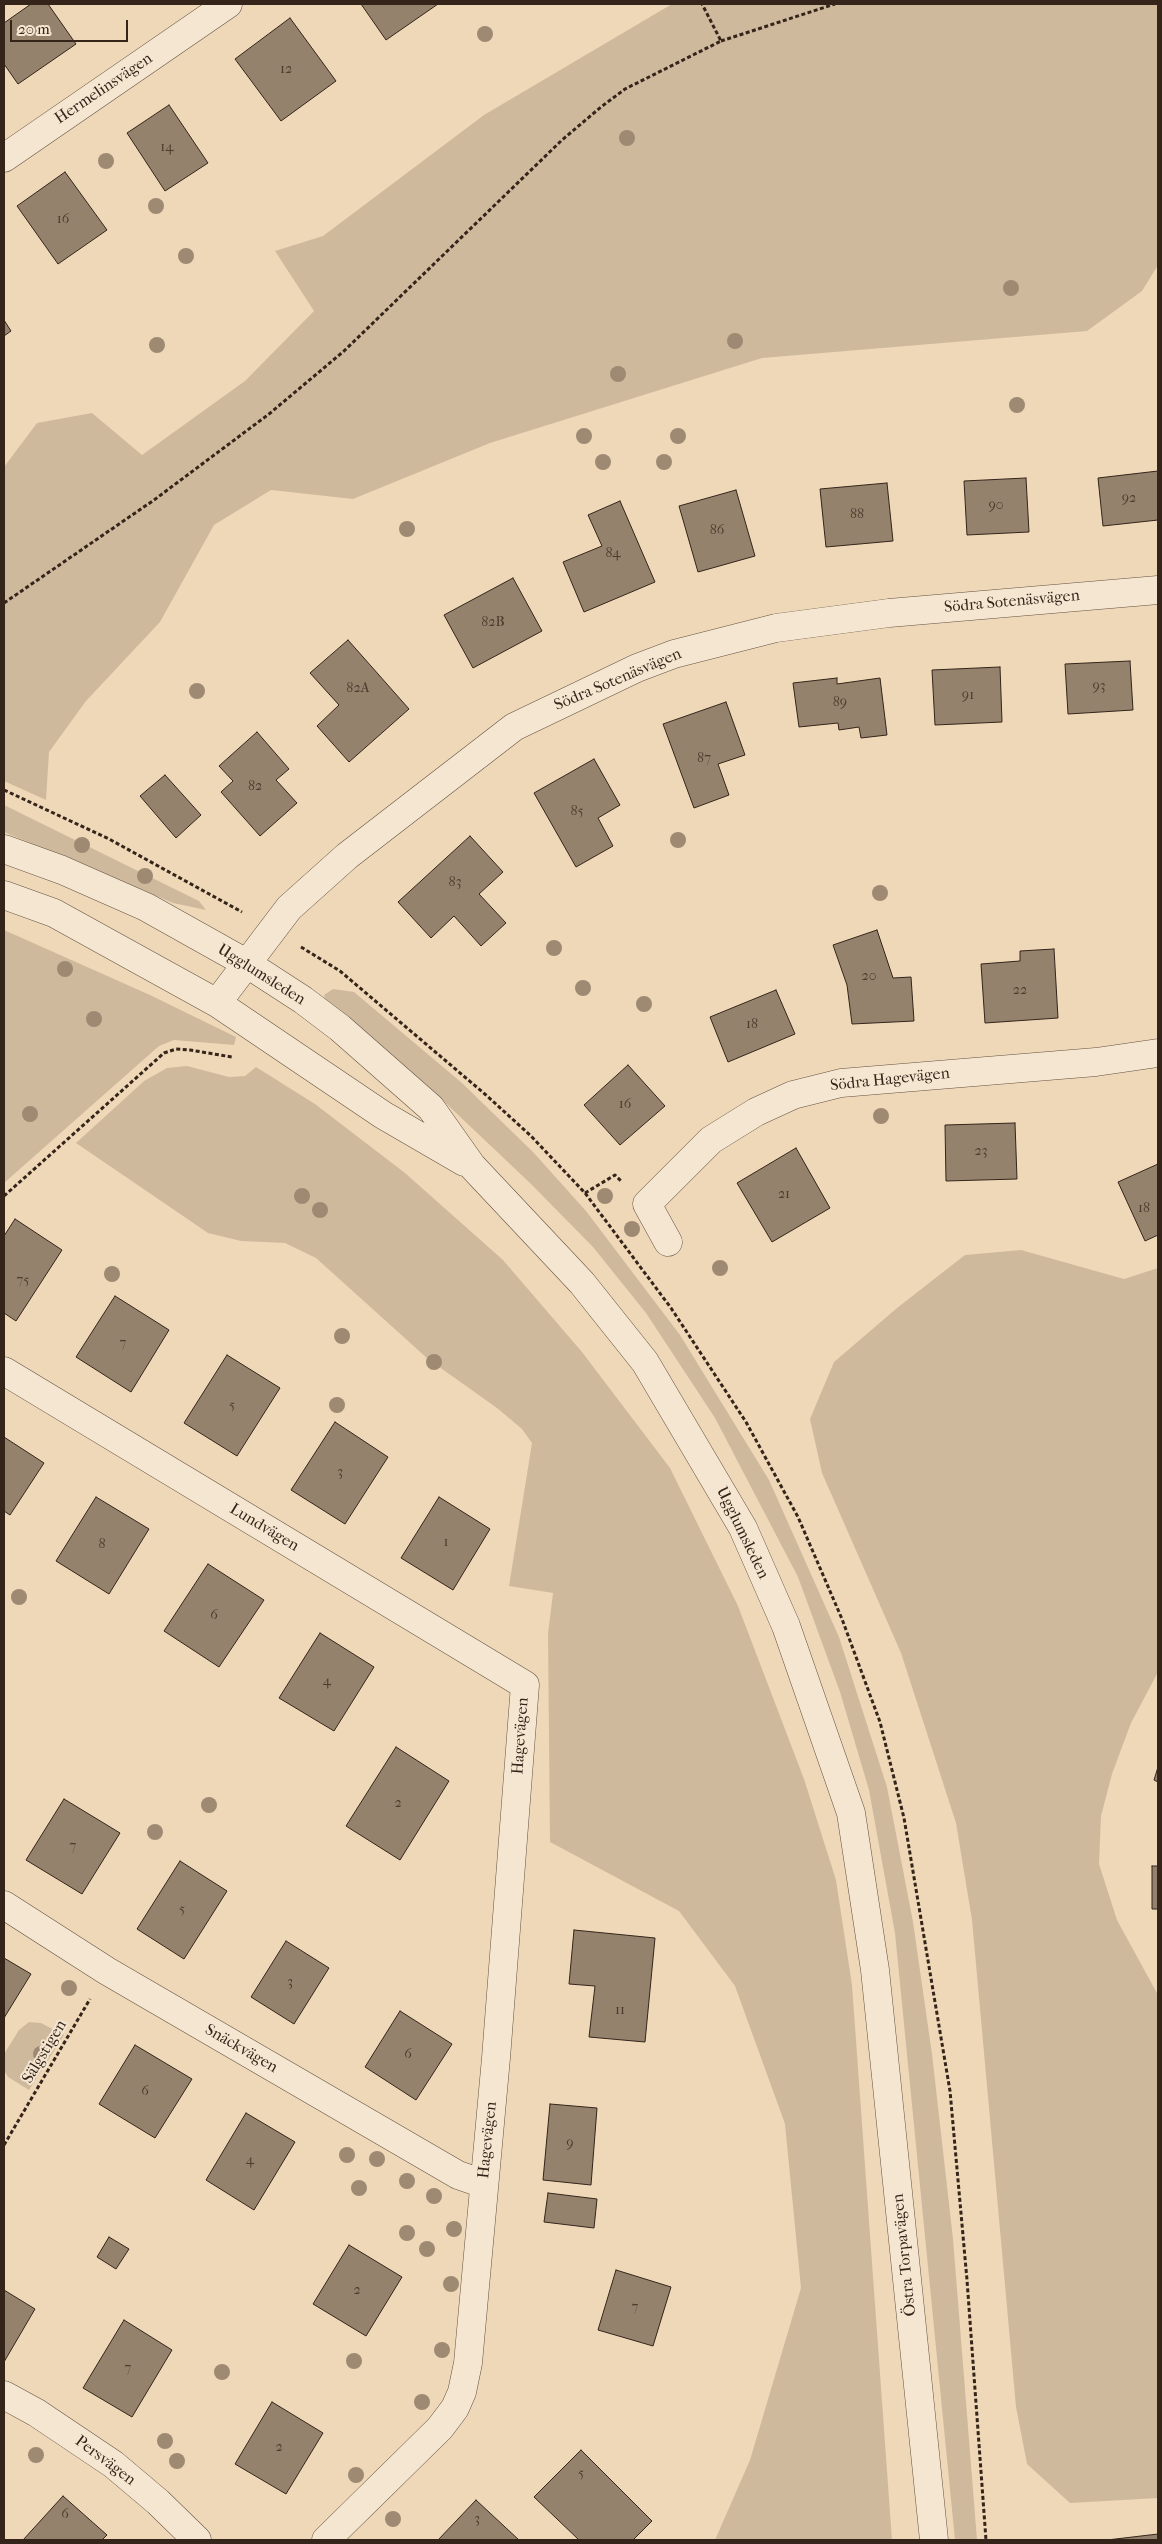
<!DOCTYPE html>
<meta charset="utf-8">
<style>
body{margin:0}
#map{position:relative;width:1162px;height:2544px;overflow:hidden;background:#efd8b8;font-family:"IM FELL French Canon",serif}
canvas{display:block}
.frame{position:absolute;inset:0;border:5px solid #34241a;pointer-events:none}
.scale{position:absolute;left:10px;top:20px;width:118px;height:22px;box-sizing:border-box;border:2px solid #34241a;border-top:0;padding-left:6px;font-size:15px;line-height:18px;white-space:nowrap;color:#34241a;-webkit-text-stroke:4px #f5e6d1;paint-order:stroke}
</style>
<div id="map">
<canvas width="1162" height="2544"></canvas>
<div class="frame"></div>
<div class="scale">20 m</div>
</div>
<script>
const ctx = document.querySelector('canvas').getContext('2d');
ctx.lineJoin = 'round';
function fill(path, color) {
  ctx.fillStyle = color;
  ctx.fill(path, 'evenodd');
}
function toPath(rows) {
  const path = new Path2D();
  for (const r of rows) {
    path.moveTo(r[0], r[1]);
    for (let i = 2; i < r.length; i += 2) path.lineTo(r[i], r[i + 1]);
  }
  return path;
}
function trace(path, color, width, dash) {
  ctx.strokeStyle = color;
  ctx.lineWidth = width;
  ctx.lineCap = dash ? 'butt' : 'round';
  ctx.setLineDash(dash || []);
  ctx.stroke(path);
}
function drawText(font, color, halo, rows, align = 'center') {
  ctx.font = font + ' "IM FELL French Canon",serif';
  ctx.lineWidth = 4;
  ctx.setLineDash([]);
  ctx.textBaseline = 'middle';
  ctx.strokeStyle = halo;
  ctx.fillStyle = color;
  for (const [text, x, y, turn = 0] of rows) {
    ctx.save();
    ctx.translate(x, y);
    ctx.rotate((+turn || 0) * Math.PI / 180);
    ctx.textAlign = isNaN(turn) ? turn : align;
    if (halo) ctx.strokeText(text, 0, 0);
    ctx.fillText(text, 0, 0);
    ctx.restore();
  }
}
fill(toPath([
 [672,4,1158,4,1158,265,1142,291,1087,331,762,358,490,443,353,499,271,490,214,525,160,622,86,701,49,752,46,800,4,781,4,467,37,423,92,413,142,455,245,381,314,311,275,251,323,236,484,115],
 [4,805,199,901,206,910,173,903,4,832],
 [4,930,150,995,236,1037,234,1045,174,1040,159,1046,4,1183],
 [333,989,354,992,462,1083,533,1152,586,1211,680,1335,769,1480,839,1637,887,1787,913,1922,932,2054,953,2239,977,2540,955,2540,895,1933,869,1790,840,1692,798,1577,715,1418,646,1313,593,1247,530,1183,436,1094,326,1003,324,995],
 [187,1066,229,1077,245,1076,256,1067,315,1104,405,1173,503,1260,582,1352,670,1468,738,1606,804,1779,836,1880,852,1985,892,2540,715,2540,750,2460,801,2288,785,2124,735,1986,679,1911,550,1842,548,1634,553,1593,509,1586,532,1443,522,1429,497,1408,428,1359,316,1258,285,1243,241,1241,208,1233,76,1143,144,1081,167,1068],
 [1021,1250,1124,1279,1158,1268,1158,1672,1131,1723,1112,1774,1101,1816,1099,1864,1117,1920,1158,1995,1158,2498,1070,2503,1027,2464,1016,2407,972,1920,956,1823,901,1653,822,1473,810,1419,834,1362,897,1308,965,1255],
 [29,2022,41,2023,64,2035,29,2090,8,2077,4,2070,4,2054,19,2030]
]), '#cfb99d');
const building = toPath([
 [31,4,48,4,76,44,18,84,4,64,4,23,31,4],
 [361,4,438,4,386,40,361,4],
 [290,18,336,81,281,121,235,59,290,18],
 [169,105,208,163,165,191,127,133,169,105],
 [65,172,107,230,58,264,17,206,65,172],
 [4,320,11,331,4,336,4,320],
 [1158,471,1158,520,1103,526,1098,478,1158,471],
 [1026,478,1029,532,967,535,964,481,1026,478],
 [887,483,893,541,826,547,820,489,887,483],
 [736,490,755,556,698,572,679,506,736,490],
 [620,501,655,582,584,612,563,562,602,546,588,515,620,501],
 [513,578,542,631,473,668,444,615,513,578],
 [348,640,409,709,349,762,317,726,339,705,310,673,348,640],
 [1130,661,1133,710,1068,714,1065,664,1130,661],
 [1000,667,1002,722,935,725,932,670,1000,667],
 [837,678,837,684,880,678,887,735,861,738,859,727,839,730,838,723,799,727,793,683,837,678],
 [726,702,745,755,718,764,729,795,694,808,663,724,726,702],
 [257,732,289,769,276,780,297,803,260,836,221,792,233,781,219,766,257,732],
 [594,759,620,805,598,818,613,846,576,867,534,793,594,759],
 [165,775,201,815,176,838,140,796,165,775],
 [470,836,503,872,479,894,506,923,481,946,454,916,431,938,398,902,470,836],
 [877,930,893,978,911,977,914,1021,852,1024,847,985,833,945,877,930],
 [1054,949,1058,1018,985,1023,981,964,1020,961,1020,951,1054,949],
 [776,990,795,1034,728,1062,710,1017,776,990],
 [628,1065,665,1106,620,1145,584,1105,628,1065],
 [1015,1123,1017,1179,946,1181,945,1125,1015,1123],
 [796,1148,830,1208,772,1242,737,1183,796,1148],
 [1158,1164,1158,1235,1145,1241,1118,1182,1158,1164],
 [15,1219,62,1250,16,1321,4,1313,4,1236,15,1219],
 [115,1296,169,1330,131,1392,76,1357,115,1296],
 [227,1355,280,1388,237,1456,184,1423,227,1355],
 [335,1422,388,1457,345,1524,291,1490,335,1422],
 [4,1437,44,1463,10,1515,4,1511,4,1437],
 [96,1497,149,1529,109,1594,56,1561,96,1497],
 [439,1497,490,1529,453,1590,401,1558,439,1497],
 [208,1564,264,1600,219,1667,164,1631,208,1564],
 [320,1633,374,1667,334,1731,279,1698,320,1633],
 [396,1747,449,1781,400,1860,346,1826,396,1747],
 [1158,1767,1158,1782,1154,1780,1158,1767],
 [64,1799,120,1833,82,1894,26,1860,64,1799],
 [180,1861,227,1891,184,1959,137,1929,180,1861],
 [1152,1866,1158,1866,1158,1909,1152,1909,1152,1866],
 [574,1930,655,1938,645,2042,589,2037,595,1986,569,1984,574,1930],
 [286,1941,329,1968,294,2024,251,1997,286,1941],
 [4,1958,31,1974,4,2018,4,1958],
 [400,2011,452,2044,416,2100,365,2067,400,2011],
 [135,2045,192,2079,155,2138,99,2104,135,2045],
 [550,2104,597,2108,591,2185,543,2180,550,2104],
 [246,2113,295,2142,254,2210,206,2180,246,2113],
 [548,2193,597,2199,594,2228,544,2222,548,2193],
 [109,2237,129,2249,116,2269,97,2257,109,2237],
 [349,2245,402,2277,366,2336,313,2304,349,2245],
 [616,2270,671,2287,653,2346,598,2330,616,2270],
 [4,2290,35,2309,4,2362,4,2290],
 [124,2320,172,2350,132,2417,83,2388,124,2320],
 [272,2402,323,2433,286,2494,235,2464,272,2402],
 [581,2450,652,2521,633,2540,579,2540,534,2497,581,2450],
 [63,2496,107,2535,102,2540,23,2540,63,2496],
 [476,2500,519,2540,438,2540,476,2500],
 [1158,2534,1158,2540,1107,2540,1158,2534]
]);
fill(building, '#95826c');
trace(building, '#34241a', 1);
const minor = toPath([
 [4,158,228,4],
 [4,849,62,870,146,907,246,963,303,1000,340,1028,431,1108,472,1166,582,1283,645,1362,743,1528,786,1626,851,1813,875,1970,934,2540],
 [4,895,54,913,217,1003,383,1115,464,1162],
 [217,1003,289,908,347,856,514,727,637,668,674,654,776,628,889,613,1158,590],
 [668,1242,647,1204,711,1140,756,1112,793,1095,841,1083,1096,1062,1158,1053],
 [4,1371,525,1685,496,2058,468,2363,462,2392,455,2408,440,2428,326,2540],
 [4,1905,107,1971,458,2175,484,2184],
 [4,2395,37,2413,113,2464,158,2502,197,2540]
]);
trace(minor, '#635142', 29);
trace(toPath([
 [721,41,835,4],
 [4,603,154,500,269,414,344,351,562,140,601,107,625,89,721,41,702,4],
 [4,790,109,839,242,912],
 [301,947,340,971,486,1095,531,1136,585,1193,671,1308,746,1422,798,1517,842,1619,880,1722,904,1818,950,2091,967,2280,986,2540],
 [585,1193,615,1175,622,1182],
 [4,1196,164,1053,176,1049,190,1050,232,1057],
 [4,2145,90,1999]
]), '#34241a', 3, [4, 2.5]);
trace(minor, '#f5e6d1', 28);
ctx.fillStyle = '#9e8973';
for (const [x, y] of [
 [485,34],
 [627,138],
 [106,161],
 [156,206],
 [186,256],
 [1011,288],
 [735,341],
 [157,345],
 [618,374],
 [1017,405],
 [584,436],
 [678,436],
 [603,462],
 [664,462],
 [407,529],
 [197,691],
 [678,840],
 [82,845],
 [145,876],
 [880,893],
 [554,948],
 [65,969],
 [583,988],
 [644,1004],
 [94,1019],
 [30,1114],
 [881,1116],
 [302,1196],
 [605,1196],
 [320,1210],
 [632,1229],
 [720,1268],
 [112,1274],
 [342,1336],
 [434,1362],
 [337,1405],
 [19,1597],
 [209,1805],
 [155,1832],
 [69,1988],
 [41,2054],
 [347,2155],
 [377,2159],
 [407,2181],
 [359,2188],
 [434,2196],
 [454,2229],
 [407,2233],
 [427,2249],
 [451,2284],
 [442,2350],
 [354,2361],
 [222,2372],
 [422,2402],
 [165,2441],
 [36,2455],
 [177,2461],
 [356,2475],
 [393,2519]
]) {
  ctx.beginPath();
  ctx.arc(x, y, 8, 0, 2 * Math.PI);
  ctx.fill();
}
drawText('14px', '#4c3c2e', null, [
 ["12",286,70],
 ["14",167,148],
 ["16",63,220],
 ["92",1129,499],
 ["90",996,506],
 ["88",857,515],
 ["86",717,531],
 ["84",613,554],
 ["82B",493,623],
 ["93",1099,687],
 ["82A",358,689],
 ["91",968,696],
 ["89",840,703],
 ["87",704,759],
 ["82",255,787],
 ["85",577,812],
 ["83",455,883],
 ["20",869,977],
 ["22",1020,991],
 ["18",752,1025],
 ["16",625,1105],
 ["23",981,1152],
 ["21",784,1195],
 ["18",1144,1209],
 ["75",23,1281],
 ["7",123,1344],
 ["5",232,1406],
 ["3",340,1473],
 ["1",446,1543],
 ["8",102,1545],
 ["6",214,1616],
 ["4",327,1682],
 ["2",398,1804],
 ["7",73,1847],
 ["5",182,1910],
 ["3",290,1983],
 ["11",620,2011],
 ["6",408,2055],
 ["6",145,2092],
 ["9",570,2144],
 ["4",250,2161],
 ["2",357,2291],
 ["7",635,2308],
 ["7",128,2369],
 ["2",279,2448],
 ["5",581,2474],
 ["6",65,2515],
 ["3",477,2520]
]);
drawText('16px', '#34241a', '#f5e6d1', [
 ["Hermelinsvägen",104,89,-34],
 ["Södra Sotenäsvägen",1012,602,-5],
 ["Södra Sotenäsvägen",618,680,-23],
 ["Ugglumsleden",261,975,32],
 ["Södra Hagevägen",890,1080,-6],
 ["Lundvägen",264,1528,31],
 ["Ugglumsleden",742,1533,64],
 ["Hagevägen",521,1736,-86],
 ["Snäckvägen",241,2049,30],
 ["Sälgstigen",45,2052,-59],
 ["Hagevägen",488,2140,-84],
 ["Östra Torpavägen",905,2255,-96],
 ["Persvägen",105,2461,37]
]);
</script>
